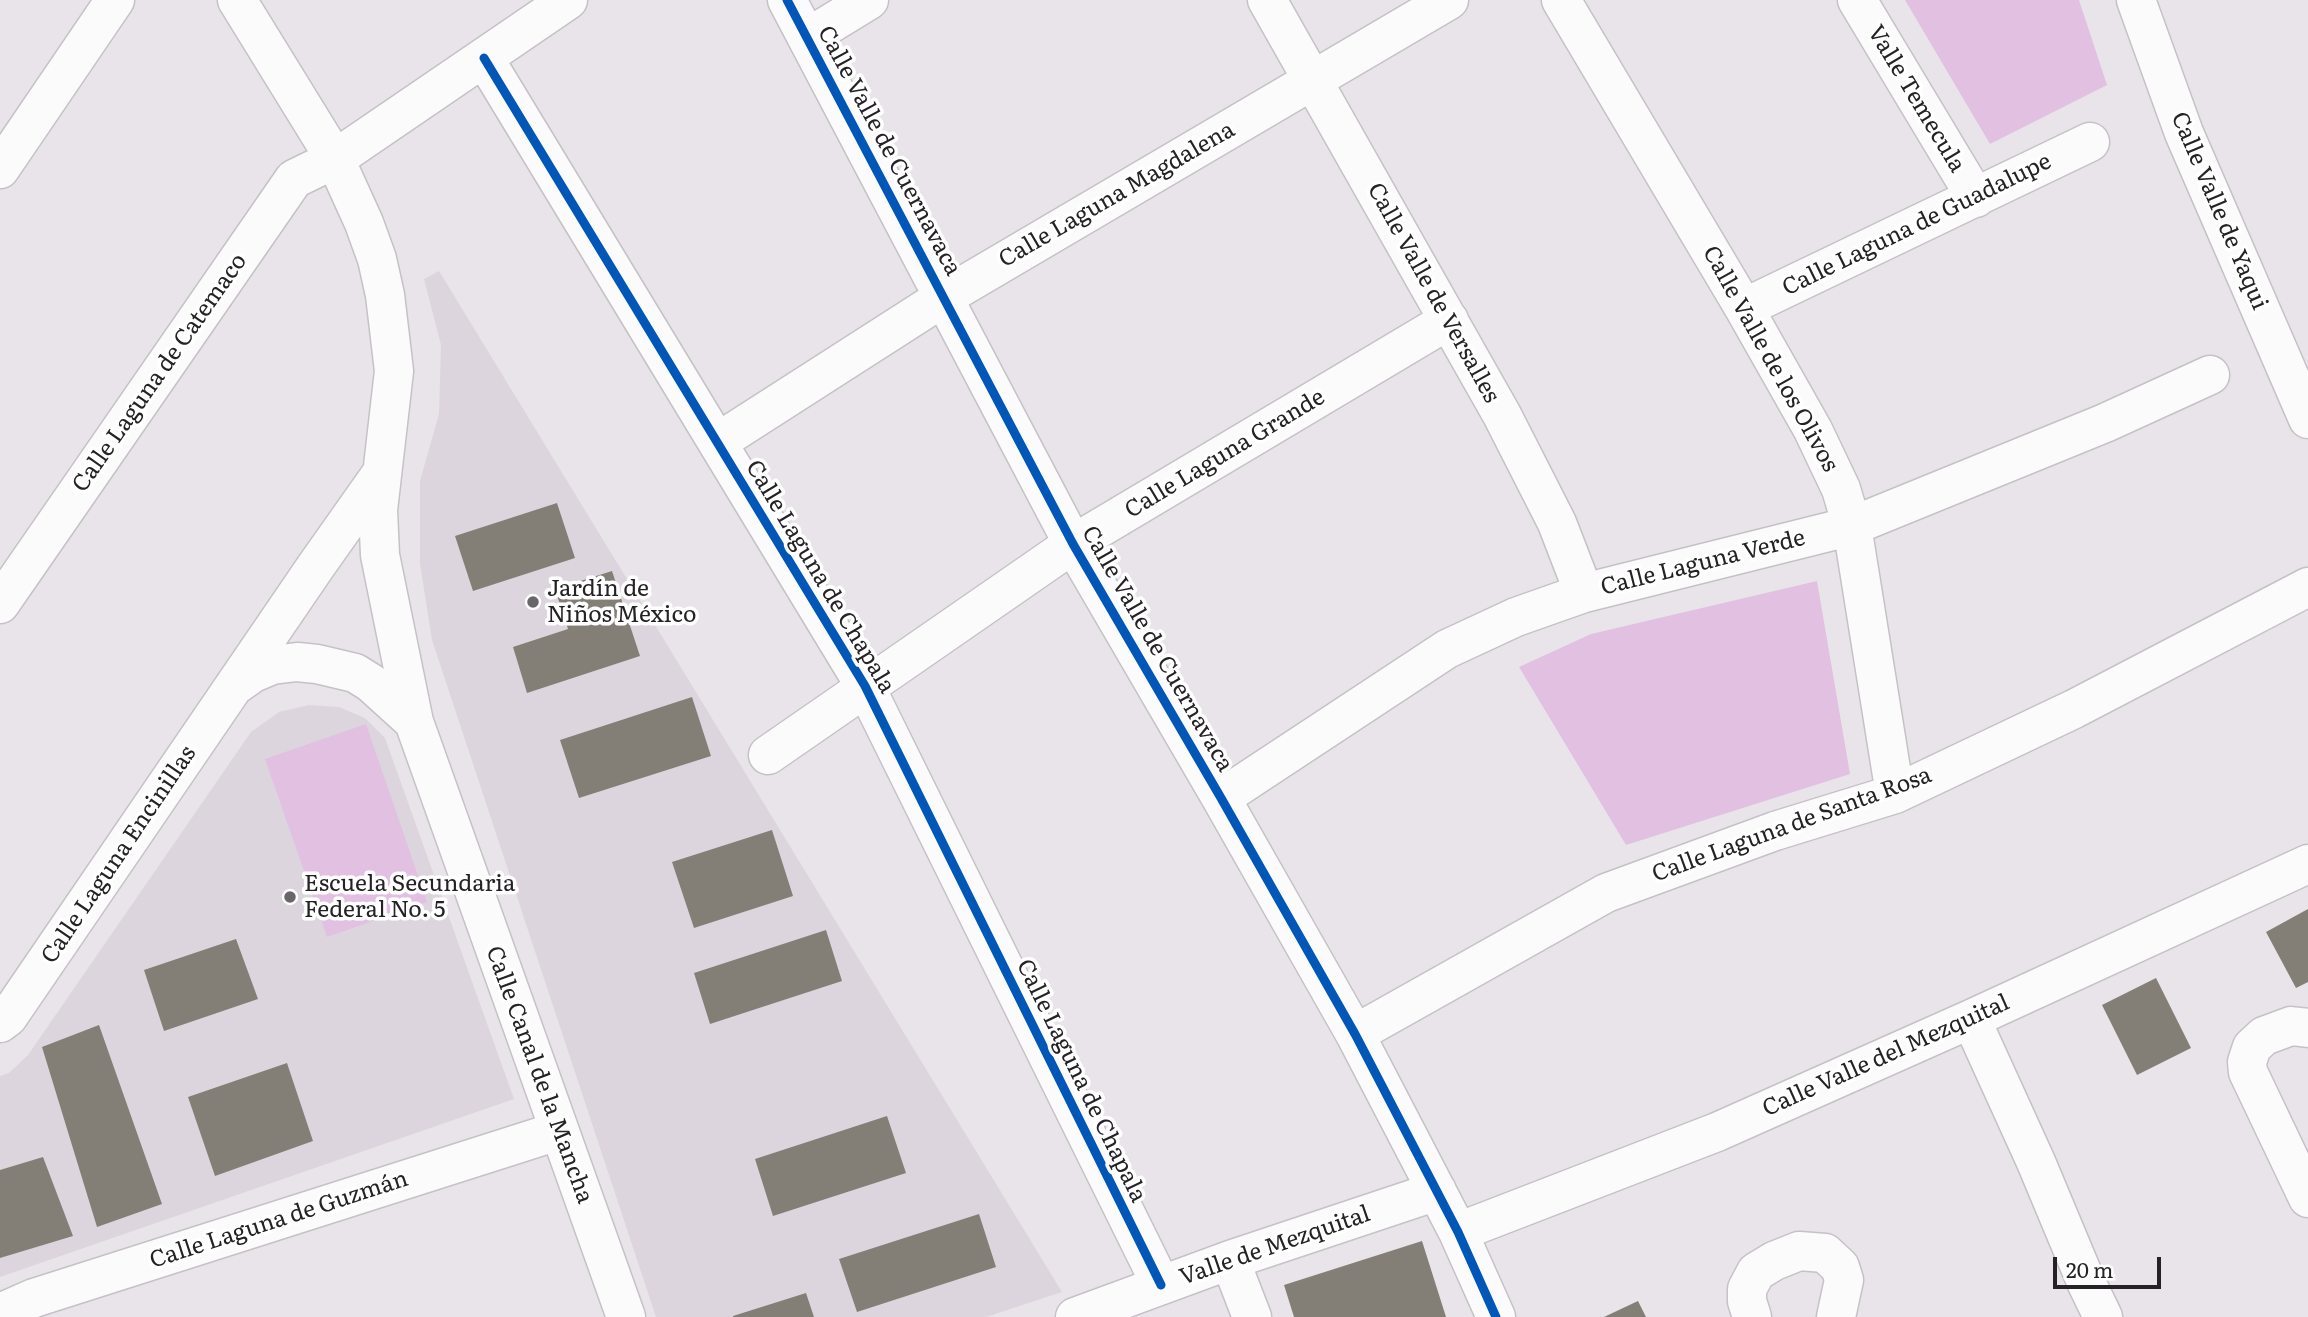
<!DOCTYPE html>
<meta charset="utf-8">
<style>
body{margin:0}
#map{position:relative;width:2308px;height:1317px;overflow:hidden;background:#e9e4e9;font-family:Literata,serif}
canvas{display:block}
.scale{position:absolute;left:2053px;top:1257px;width:108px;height:32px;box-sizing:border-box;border:4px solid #242224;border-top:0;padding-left:9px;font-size:21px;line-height:24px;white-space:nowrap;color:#242224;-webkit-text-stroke:5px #fff;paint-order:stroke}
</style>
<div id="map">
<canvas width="2308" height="1317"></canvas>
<div class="scale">20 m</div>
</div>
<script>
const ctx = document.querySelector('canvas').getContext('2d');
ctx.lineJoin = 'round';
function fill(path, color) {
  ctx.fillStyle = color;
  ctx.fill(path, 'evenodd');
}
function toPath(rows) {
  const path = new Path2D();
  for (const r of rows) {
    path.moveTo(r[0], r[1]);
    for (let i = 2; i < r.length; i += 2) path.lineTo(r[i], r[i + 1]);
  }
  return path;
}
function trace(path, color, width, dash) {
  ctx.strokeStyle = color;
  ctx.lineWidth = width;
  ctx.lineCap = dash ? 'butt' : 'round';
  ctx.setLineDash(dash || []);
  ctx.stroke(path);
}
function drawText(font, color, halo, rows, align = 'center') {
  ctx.font = font + ' Literata,serif';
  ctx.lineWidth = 7;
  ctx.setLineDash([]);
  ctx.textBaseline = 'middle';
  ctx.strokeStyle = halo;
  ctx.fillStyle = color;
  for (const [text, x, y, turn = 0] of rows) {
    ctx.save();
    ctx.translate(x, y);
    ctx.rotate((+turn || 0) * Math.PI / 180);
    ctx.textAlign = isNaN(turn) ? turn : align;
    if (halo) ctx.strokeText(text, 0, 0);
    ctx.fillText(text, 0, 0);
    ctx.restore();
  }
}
fill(toPath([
 [439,271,1062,1292,986,1317,656,1317,432,640,420,564,420,481,439,414,441,345,424,279],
 [309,705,339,707,365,718,385,738,514,1099,0,1277,0,1076,9,1073,28,1055,251,732,279,712]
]), '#ddd5dd');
fill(toPath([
 [1905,0,2079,0,2107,85,1990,144],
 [1817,581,1850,774,1626,845,1519,667,1591,634],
 [366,724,427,902,327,937,265,759]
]), '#e1c0e2');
fill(toPath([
 [557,503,575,558,473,591,455,536],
 [612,571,640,656,527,693,513,647,568,629,555,589],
 [692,697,711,756,579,798,560,740],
 [772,830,793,896,694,928,672,862],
 [2308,909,2308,982,2296,988,2266,932],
 [826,930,842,981,710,1024,694,973],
 [236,939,258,999,164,1031,144,970],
 [2156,978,2191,1048,2137,1075,2102,1005],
 [99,1025,162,1204,97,1227,42,1047],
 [287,1063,313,1141,215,1176,188,1097],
 [887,1116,906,1173,773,1216,755,1159],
 [43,1157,73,1236,0,1258,0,1170],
 [979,1214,996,1267,857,1312,839,1259],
 [1422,1241,1446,1317,1294,1317,1284,1285],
 [806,1293,814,1317,733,1317,733,1316],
 [1638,1301,1646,1317,1604,1317]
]), '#837f76');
const minor = toPath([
 [237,0,335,159,364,223,377,259,385,295,394,371,378,510,380,555,414,722,626,1317],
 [787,0,1073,544,1221,798,1355,1034,1458,1232,1496,1317],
 [1267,0,1502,415,1557,523,1584,593],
 [1561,0,1744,308,1813,430,1841,489,1852,526,1895,794],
 [1857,0,1976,198],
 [807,38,869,0],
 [484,58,865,686,1161,1285],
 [0,169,115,0],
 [1744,308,2090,142],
 [718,442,944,297,1449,0],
 [0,604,294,179,335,159,568,0],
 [236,685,253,673,272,665,297,662,317,664,355,673,371,683,414,722],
 [768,755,1073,544,1449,320],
 [1221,798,1447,649,1516,617,1584,593,1852,526,2105,423,2210,375],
 [1971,1019,2036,1162,2087,1284,2103,1317],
 [0,1023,8,1017,316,566,381,474],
 [2308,1028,2291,1026,2264,1036,2252,1047,2247,1062,2248,1072,2308,1198],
 [1355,1034,1606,893,1775,831,1895,794,2074,709,2308,587],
 [1458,1232,1717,1132,1971,1019,2308,864],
 [1230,1260,1252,1317],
 [0,1313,34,1298,558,1131],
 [1075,1317,1230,1260,1437,1191],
 [1752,1317,1747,1301,1747,1289,1756,1272,1774,1261,1799,1251,1825,1253,1840,1267,1844,1280,1836,1317]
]);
const tertiary = toPath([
 [2136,0,2184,133,2308,419]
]);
trace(minor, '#c5c2c6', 41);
trace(tertiary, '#c5c2c6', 41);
trace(minor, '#fcfbfc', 38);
trace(tertiary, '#fcfbfc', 38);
trace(toPath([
 [787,0,1073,544,1221,798,1355,1034,1458,1232,1496,1317],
 [484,58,865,686,1161,1285]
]), '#0057b8', 9);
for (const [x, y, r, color] of [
 [533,602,7,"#696669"],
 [290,897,7,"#696669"]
]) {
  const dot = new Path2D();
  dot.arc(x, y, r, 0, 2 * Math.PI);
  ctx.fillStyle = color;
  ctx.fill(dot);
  trace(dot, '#fff', 2.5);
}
drawText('23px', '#242224', '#fff', [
 ["Valle Temecula",1916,99,59],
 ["Calle Valle de Cuernavaca",889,151,62],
 ["Calle Laguna Magdalena",1117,195,-30],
 ["Calle Valle de Yaqui",2219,211,67],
 ["Calle Laguna de Guadalupe",1917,225,-26],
 ["Calle Valle de Versalles",1433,293,61],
 ["Calle Valle de los Olivos",1770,359,61],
 ["Calle Laguna de Catemaco",160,373,-55],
 ["Calle Laguna Grande",1225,454,-31],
 ["Calle Laguna Verde",1703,563,-14],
 ["Calle Laguna de Chapala",820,577,59],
 ["Calle Valle de Cuernavaca",1157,649,60],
 ["Calle Laguna de Santa Rosa",1792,825,-20],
 ["Calle Laguna Encinillas",119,855,-56],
 ["Calle Valle del Mezquital",1886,1056,-24],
 ["Calle Canal de la Mancha",539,1075,70],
 ["Calle Laguna de Chapala",1081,1081,64],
 ["Calle Laguna de Guzmán",279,1220,-18],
 ["Valle de Mezquital",1275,1246,-19]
]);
drawText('23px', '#242224', '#fff', [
 ["Jardín de",547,589],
 ["Niños México",547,615],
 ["Escuela Secundaria",304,884],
 ["Federal No. 5",304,910]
], 'left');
</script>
